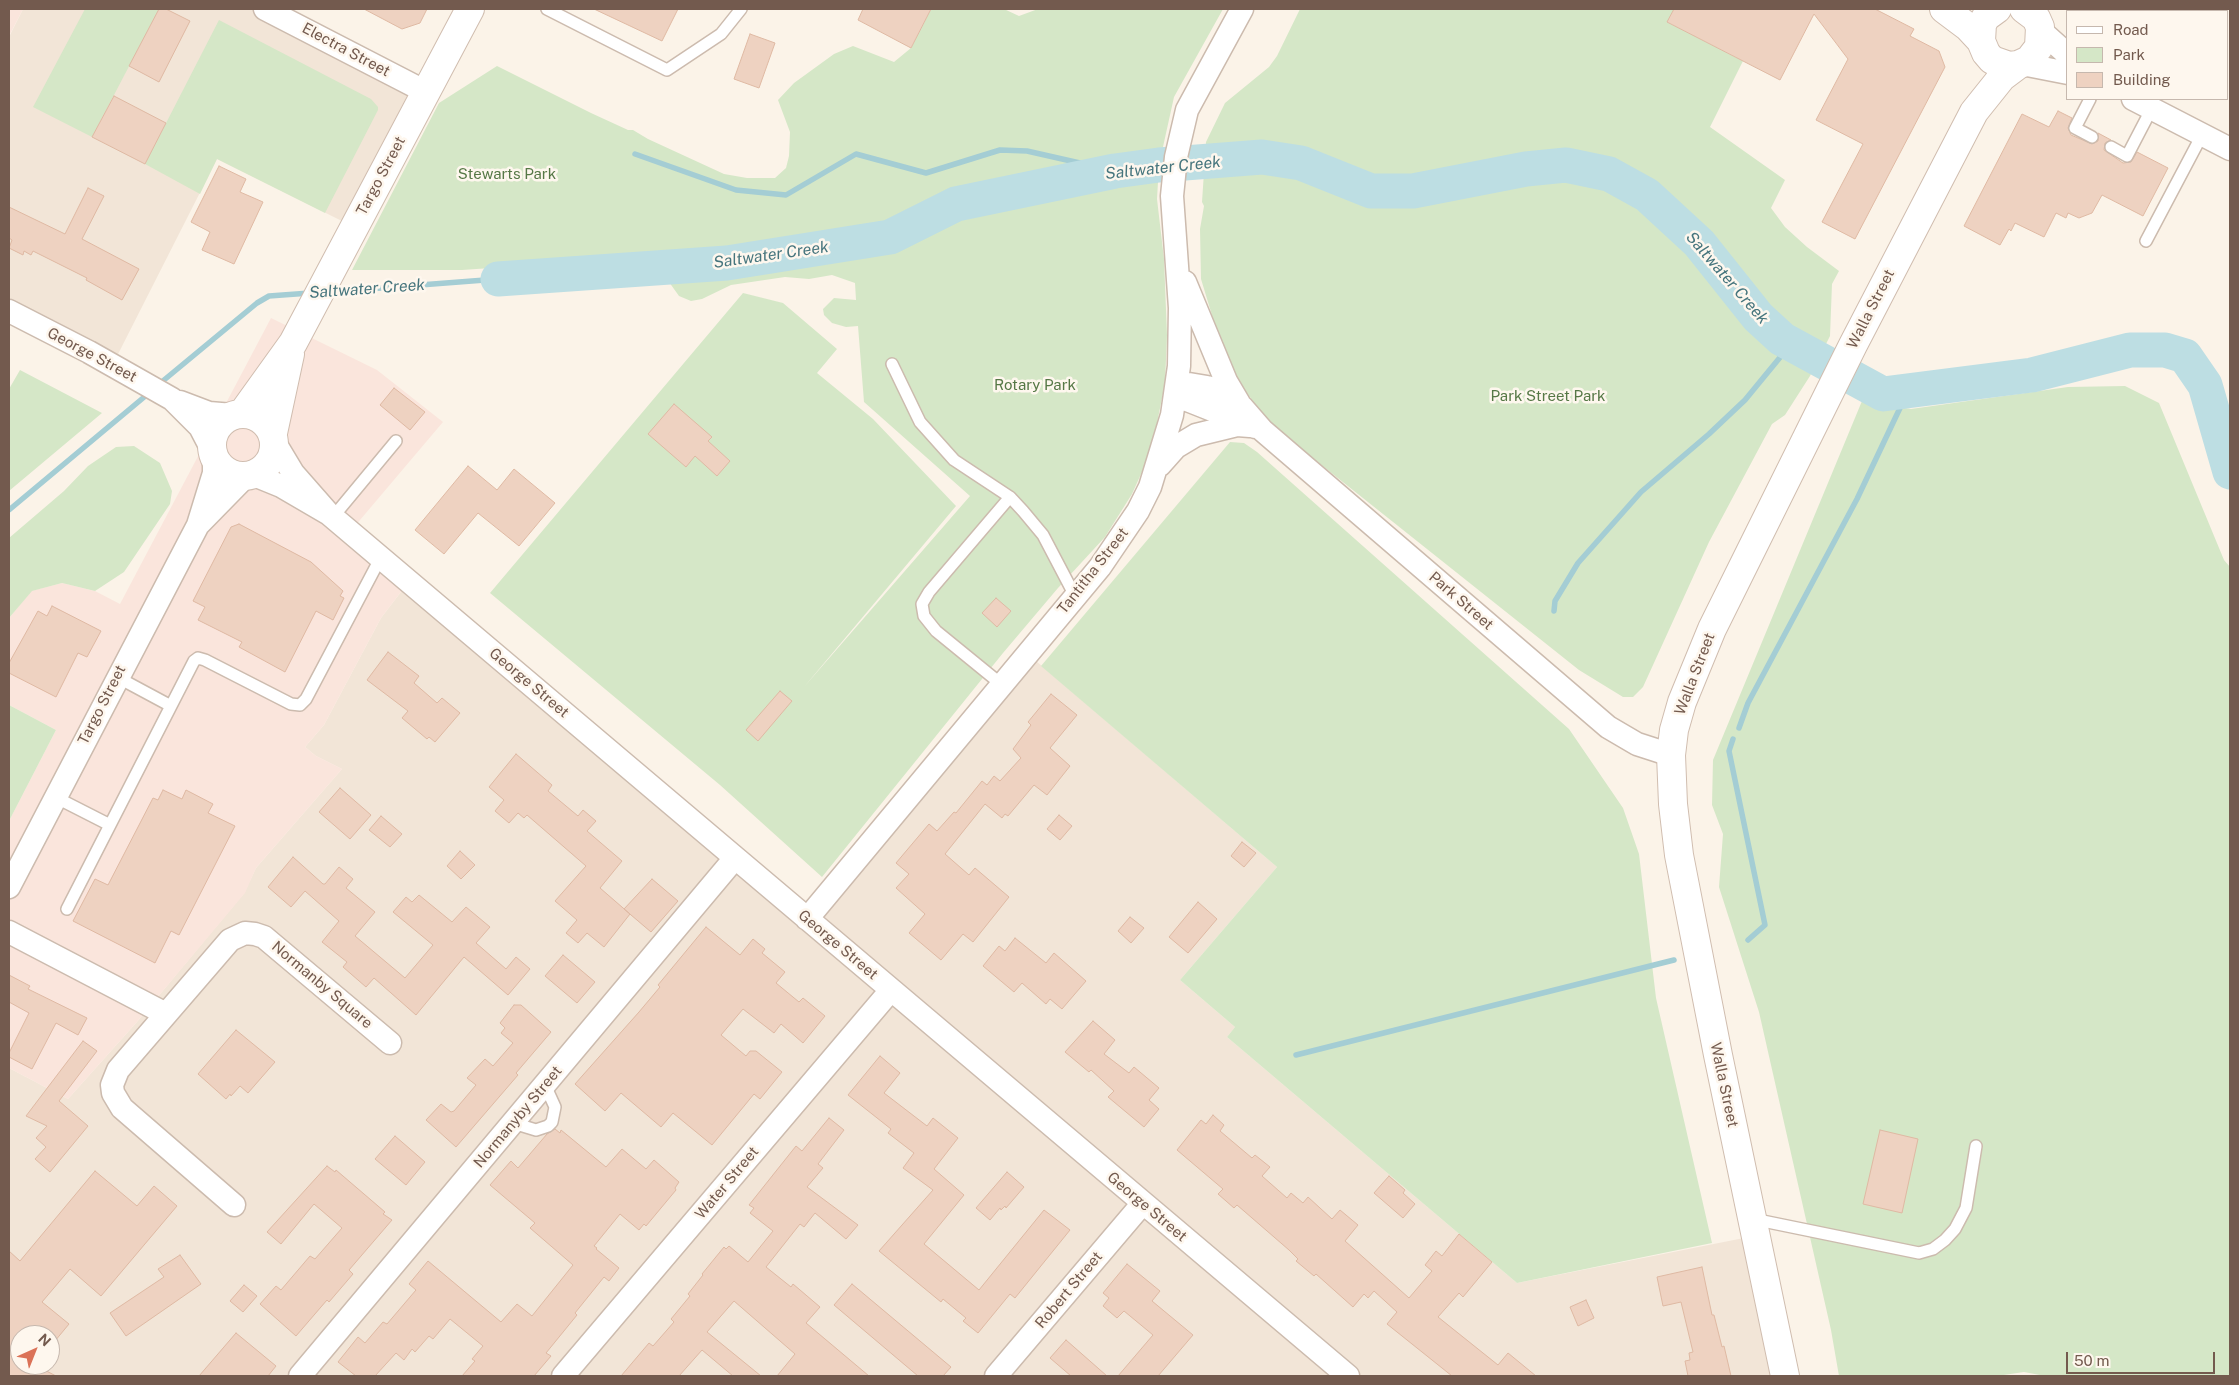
<!DOCTYPE html>
<style>
body{margin:0}
#map{position:relative;width:2239px;height:1385px;overflow:hidden;background:#fbf3e8;font-family:"Public Sans",sans-serif}
canvas{display:block}
.frame{position:absolute;inset:0;border:10px solid #735a4e;pointer-events:none}
.legend{position:absolute;left:2066px;top:10px;width:162px;height:90px;box-sizing:border-box;background:#fef7ee;border:1px solid #c6b8ae;margin:0;padding:6px 9px;list-style:none;font-size:15px;color:#735a4e}
.legend li{display:flex;align-items:center;gap:10px;height:25px}
.legend b{width:25px;border:1px solid #c6b8ae}
.north{position:absolute;left:10px;top:1325px;width:50px;height:50px;box-sizing:border-box;background:#fef7ee;border:1px solid #c6b8ae;border-radius:50%;rotate:44deg;font-size:14px;font-weight:700;line-height:20px;text-align:center;color:#735a4e}
.north::after{content:'';display:block;margin:auto;width:18px;height:22px;background:#db7257;clip-path:polygon(50% 0,100% 100%,50% 72%,0 100%)}
.scale{position:absolute;left:2066px;top:1352px;width:149px;height:22px;box-sizing:border-box;border:2px solid #735a4e;border-top:0;padding-left:6px;font-size:15px;line-height:18px;white-space:nowrap;color:#735a4e;-webkit-text-stroke:4px #fef7ee;paint-order:stroke}
</style>
<div id="map">
<canvas width="2239" height="1385"></canvas>
<div class="frame"></div>
<ul class="legend">
<li><b style="height:6px;background:#fff"></b>Road</li>
<li><b style="height:14px;background:#d5e7c7"></b>Park</li>
<li><b style="height:14px;background:#eed2c1"></b>Building</li>
</ul>
<div class="north">N</div>
<div class="scale">50 m</div>
</div>
<script>
const ctx = document.querySelector('canvas').getContext('2d');
ctx.lineJoin = 'round';
function fill(path, color) {
  ctx.fillStyle = color;
  ctx.fill(path, 'evenodd');
}
function toPath(rows) {
  const path = new Path2D();
  for (const r of rows) {
    if (r.length === 3) {
      path.moveTo(r[0] + r[2], r[1]);
      path.arc(r[0], r[1], r[2], 0, 2 * Math.PI);
      continue;
    }
    path.moveTo(r[0], r[1]);
    for (let i = 2; i < r.length; i += 2) path.lineTo(r[i], r[i + 1]);
  }
  return path;
}
function trace(path, color, width, dash) {
  ctx.strokeStyle = color;
  ctx.lineWidth = width;
  ctx.lineCap = dash ? 'butt' : 'round';
  ctx.setLineDash(dash || []);
  ctx.stroke(path);
}
function drawText(font, color, halo, rows, align = 'center') {
  ctx.font = font + ' "Public Sans",sans-serif';
  ctx.lineWidth = 5;
  ctx.setLineDash([]);
  ctx.textBaseline = 'middle';
  ctx.strokeStyle = halo;
  ctx.fillStyle = color;
  for (const [text, x, y, turn = 0] of rows) {
    ctx.save();
    ctx.translate(x, y);
    ctx.rotate((+turn || 0) * Math.PI / 180);
    ctx.textAlign = isNaN(turn) ? turn : align;
    if (halo) ctx.strokeText(text, 0, 0);
    ctx.fillText(text, 0, 0);
    ctx.restore();
  }
}
fill(toPath([
 [23,9,261,9,427,95,356,228,217,159,113,364,9,310,9,37],
 [407,584,807,921,1029,655,1277,867,1180,980,1235,1027,1227,1037,1517,1283,1754,1236,1784,1376,9,1376,9,1068,68,1099,136,1023,244,893,256,868,342,769,316,756,305,747,324,725,381,618],
 [20,1335,50,1335,50,1365,20,1365]
]), '#f2e5d7');
fill(toPath([
 [9,9,23,9,9,36],
 [271,318,377,370,443,422,349,533,407,584,381,618,324,725,305,747,316,756,342,769,256,868,245,893,136,1023,68,1099,9,1068,9,821,56,730,9,705,9,618,31,591,62,583,95,591,120,604]
]), '#fae5dc');
fill(toPath([
 [85,9,159,9,92,137,33,107],
 [931,9,1004,9,1019,16,1038,9,1223,9,1174,97,1159,165,1157,199,1164,259,1167,335,1165,383,1157,423,1145,465,1132,494,1105,537,1058,588,1003,653,822,877,720,785,490,593,743,293,783,303,837,349,817,373,873,419,956,506,804,687,970,496,864,402,858,326,846,327,832,323,824,315,823,309,834,298,856,300,855,283,832,275,809,279,785,277,731,285,702,299,691,301,679,296,669,282,679,275,688,273,797,266,826,258,821,242,680,258,592,261,462,270,352,270,439,103,497,66,591,113,628,130,633,130,648,139,724,174,747,178,775,178,786,168,789,156,790,132,778,100,794,83,834,54,853,46,894,62,911,48],
 [1300,9,1674,9,1668,22,1743,61,1710,127,1785,180,1771,208,1785,227,1807,247,1839,271,1832,284,1830,336,1810,376,1785,415,1772,424,1709,542,1643,687,1633,697,1623,697,1579,670,1285,436,1264,416,1241,385,1218,335,1201,279,1200,229,1204,206,1202,202,1206,142,1225,103,1269,67,1277,56],
 [219,20,371,99,378,107,378,110,325,213,217,159,200,194,145,164],
 [20,370,102,413,9,491,9,389],
 [2125,386,2159,403,2224,560,2230,567,2230,1376,2045,1376,2024,1372,1997,1376,1839,1376,1831,1330,1759,1012,1719,887,1723,834,1712,805,1713,760,1862,401,1911,409,2068,387],
 [1230,442,1244,443,1257,452,1569,729,1623,808,1639,854,1656,998,1712,1243,1517,1283,1227,1037,1235,1027,1180,980,1277,867,1041,666],
 [134,446,160,463,172,491,170,504,124,572,95,591,62,583,32,591,9,618,9,538,64,491,88,466,116,447],
 [9,705,56,730,9,821]
]), '#d5e7c7');
trace(toPath([
 [635,154,736,190,786,195,856,154,926,173,1000,150,1027,151,1115,171],
 [329,292,498,279],
 [158,385,257,303,269,296,310,293],
 [9,510,149,393],
 [1554,611,1555,601,1578,563,1641,492,1709,434,1745,400,1791,344],
 [1739,728,1748,703,1857,499,1908,391],
 [1733,739,1729,751,1765,925,1748,940],
 [1296,1055,1674,960]
]), '#a4cdd4', 5.5);
trace(toPath([
 [498,279,727,263,890,237,956,204,1115,171,1159,165,1262,157,1301,163,1371,191,1413,191,1526,169,1566,165,1609,174,1647,195,1699,243,1758,317,1782,339,1883,394,2032,375,2130,350,2165,350,2185,356,2205,385,2230,472]
]), '#bddee3', 35);
const building = toPath([
 [159,9,166,9,190,21,159,82,129,66,159,9],
 [364,9,427,9,420,23,402,29,364,9],
 [594,9,678,9,662,41,594,9],
 [863,9,931,9,911,48,858,20,863,9],
 [1674,9,1875,9,1914,29,1910,36,1939,51,1945,67,1855,239,1822,222,1863,144,1816,120,1848,59,1814,14,1780,80,1667,22,1674,9],
 [750,34,775,43,759,88,734,79,750,34],
 [114,96,166,123,145,164,92,137,114,96],
 [2058,111,2072,118,2068,128,2071,135,2092,144,2098,141,2098,133,2111,140,2105,143,2104,150,2123,163,2131,162,2137,152,2168,168,2143,216,2102,195,2092,213,2079,218,2068,213,2066,218,2056,213,2044,237,2015,223,2011,231,2009,229,2000,245,1964,226,2022,114,2049,127,2058,111],
 [219,166,246,179,240,192,263,202,234,264,202,250,210,232,191,222,219,166],
 [88,188,104,196,82,239,139,269,122,300,86,280,87,278,33,251,31,255,24,251,23,255,9,248,12,240,9,238,9,207,65,234,88,188],
 [394,388,425,412,410,430,380,405,394,388],
 [674,404,712,437,708,441,730,461,717,476,695,456,686,467,648,434,674,404],
 [468,466,497,490,514,469,555,503,519,546,478,513,444,554,415,530,468,466],
 [239,524,311,562,343,591,340,596,344,598,333,620,316,611,285,672,239,647,242,642,198,620,205,607,193,601,231,527,239,524],
 [996,598,1011,611,997,627,982,613,996,598],
 [52,606,101,631,87,657,78,653,56,697,9,673,9,663,38,611,47,616,52,606],
 [388,652,419,676,414,683,437,703,442,698,460,713,435,742,429,737,427,739,402,718,408,711,367,680,388,652],
 [780,691,792,701,758,741,746,730,780,691],
 [1051,694,1077,715,1050,748,1070,766,1047,795,1034,785,1008,816,1005,814,1002,818,985,804,945,854,969,875,975,868,1009,897,973,942,963,934,941,960,909,933,925,914,896,888,909,874,896,863,929,824,937,831,954,812,956,813,982,781,987,785,994,776,1000,781,1021,758,1013,749,1031,725,1028,722,1051,694],
 [516,754,552,785,548,791,578,816,583,810,596,821,587,831,622,861,600,888,630,914,604,947,587,933,578,943,566,933,577,920,555,901,586,866,527,815,524,818,518,813,509,823,495,811,504,800,489,787,516,754],
 [340,788,371,815,350,839,319,812,340,788],
 [163,790,182,799,186,790,213,804,208,813,235,826,179,935,171,931,155,963,73,921,95,879,108,885,153,798,158,800,163,790],
 [1059,815,1072,826,1060,840,1047,829,1059,815],
 [381,816,402,834,390,847,369,830,381,816],
 [1242,842,1256,853,1244,867,1231,856,1242,842],
 [460,851,475,865,461,879,447,866,460,851],
 [293,857,323,884,325,884,339,867,353,879,346,888,375,912,355,936,405,978,433,945,393,912,406,897,412,902,419,895,452,922,466,907,490,927,476,943,506,969,516,957,530,969,508,995,464,957,416,1015,374,978,366,987,343,967,347,962,322,942,339,921,305,891,291,907,268,887,293,857],
 [652,879,678,901,651,932,624,909,652,879],
 [1198,902,1217,919,1188,953,1169,937,1198,902],
 [1130,917,1144,928,1131,943,1118,931,1130,917],
 [706,927,740,955,753,939,765,949,762,953,785,972,776,983,799,1002,803,998,825,1016,803,1043,781,1024,774,1033,743,1009,721,1035,746,1056,750,1051,756,1051,782,1072,760,1099,754,1094,712,1145,673,1113,661,1127,621,1093,605,1111,575,1084,639,1012,660,987,658,985,706,927],
 [1015,938,1046,963,1054,953,1086,981,1062,1009,1050,999,1046,1004,1022,983,1014,992,983,966,999,946,1005,951,1015,938],
 [563,955,595,982,577,1003,545,976,563,955],
 [9,975,30,986,28,989,87,1018,78,1035,56,1023,32,1069,9,1057,9,1053,29,1013,9,1002,9,975],
 [514,1005,521,1005,551,1032,516,1073,518,1075,456,1147,426,1120,441,1104,451,1112,454,1111,476,1085,467,1078,485,1059,493,1066,513,1043,501,1033,505,1028,500,1023,514,1005],
 [1093,1021,1115,1040,1104,1054,1129,1073,1134,1067,1159,1088,1149,1100,1159,1109,1144,1127,1108,1097,1114,1091,1091,1070,1089,1072,1065,1052,1093,1021],
 [236,1030,275,1062,248,1093,240,1086,231,1096,230,1094,226,1099,198,1074,236,1030],
 [83,1041,97,1051,59,1101,88,1126,50,1172,35,1159,46,1147,36,1138,47,1126,26,1116,83,1041],
 [880,1056,900,1073,884,1093,927,1126,933,1118,958,1138,934,1169,964,1195,924,1244,979,1290,1044,1210,1070,1230,1015,1298,1010,1294,978,1333,963,1321,966,1318,943,1299,941,1302,879,1251,933,1190,903,1168,914,1153,888,1133,891,1129,848,1095,880,1056],
 [1213,1115,1224,1125,1220,1131,1252,1158,1255,1155,1270,1167,1262,1176,1287,1198,1291,1193,1303,1203,1308,1197,1332,1219,1340,1210,1358,1225,1345,1241,1409,1298,1432,1271,1425,1265,1436,1251,1442,1256,1459,1234,1492,1262,1463,1297,1459,1293,1438,1317,1498,1365,1508,1353,1536,1376,1452,1376,1387,1324,1397,1312,1374,1291,1368,1298,1364,1294,1353,1307,1316,1274,1314,1276,1296,1261,1298,1259,1289,1250,1237,1205,1234,1208,1218,1194,1223,1189,1177,1150,1201,1120,1206,1124,1213,1115],
 [829,1118,844,1130,818,1164,823,1168,807,1187,858,1225,846,1239,815,1213,804,1227,800,1224,766,1267,791,1287,793,1284,820,1307,806,1323,869,1376,777,1376,795,1354,734,1301,707,1332,761,1376,733,1376,702,1350,679,1376,621,1376,649,1343,653,1346,674,1322,671,1319,690,1296,688,1294,703,1275,702,1274,724,1247,726,1249,729,1246,748,1262,773,1231,750,1213,754,1208,749,1205,796,1146,802,1151,829,1118],
 [555,1129,560,1133,561,1130,606,1167,622,1149,646,1169,654,1160,679,1182,675,1188,676,1190,646,1226,644,1224,639,1230,620,1214,594,1246,597,1248,596,1249,619,1268,609,1281,604,1277,575,1313,577,1315,546,1353,551,1356,534,1376,462,1376,475,1361,472,1359,483,1346,450,1319,433,1339,429,1336,415,1352,412,1349,404,1360,396,1353,375,1376,356,1376,338,1362,358,1337,365,1343,383,1322,387,1324,416,1290,409,1284,428,1261,501,1322,517,1304,532,1316,573,1265,530,1228,535,1223,490,1185,511,1161,518,1168,547,1134,555,1129],
 [1880,1130,1918,1139,1902,1213,1863,1204,1880,1130],
 [395,1136,425,1162,406,1185,375,1159,395,1136],
 [327,1166,335,1172,336,1170,385,1212,383,1214,392,1220,349,1270,353,1274,329,1302,327,1300,296,1336,260,1304,276,1286,281,1290,310,1256,315,1259,342,1228,314,1204,281,1244,267,1232,327,1166],
 [95,1171,137,1206,154,1186,177,1206,101,1296,70,1269,42,1302,69,1324,50,1347,50,1335,20,1335,20,1365,35,1365,56,1376,9,1376,9,1251,20,1261,95,1171],
 [1007,1172,1024,1187,1006,1208,1005,1206,1001,1210,1000,1208,990,1220,976,1208,1007,1172],
 [1389,1176,1405,1190,1403,1193,1415,1204,1403,1218,1374,1193,1389,1176],
 [180,1255,201,1284,126,1336,110,1313,164,1277,158,1269,180,1255],
 [1127,1264,1160,1291,1152,1301,1193,1335,1158,1376,1118,1376,1153,1335,1124,1311,1117,1318,1103,1306,1109,1298,1103,1293,1127,1264],
 [1702,1267,1712,1315,1714,1315,1722,1347,1724,1346,1731,1376,1688,1376,1685,1361,1690,1360,1689,1353,1693,1352,1681,1302,1663,1306,1657,1277,1702,1267],
 [852,1284,951,1367,943,1376,918,1376,834,1305,852,1284],
 [244,1285,257,1296,243,1312,230,1301,244,1285],
 [1586,1300,1594,1318,1578,1326,1570,1307,1586,1300],
 [236,1333,276,1366,268,1376,199,1376,236,1333],
 [1066,1340,1107,1376,1071,1376,1050,1358,1066,1340]
]);
fill(building, '#eed2c1');
trace(building, '#dfb9a3', 1);
const lane = toPath([
 [547,9,667,70,721,34,741,9],
 [2090,99,2075,128,2092,137],
 [2111,147,2127,156,2152,108],
 [2146,241,2202,135],
 [892,364,920,422,954,460,1010,497,1023,511,1043,535,1075,596],
 [333,517,396,441],
 [117,677,171,706],
 [1001,684,936,631,924,616,922,604,929,592,1010,497],
 [55,797,110,825],
 [67,909,194,661,198,658,205,660,291,704,300,705,306,699,381,557],
 [513,1123,536,1130,548,1126,552,1122,555,1107,545,1085],
 [1753,1219,1919,1253,1933,1249,1945,1240,1955,1229,1966,1208,1976,1146]
]);
const street = toPath([
 [265,9,426,92],
 [2040,30,2068,55],
 [2022,64,2068,73],
 [2133,99,2230,149],
 [1185,282,1226,381,1239,403],
 [9,311,89,352,172,399,200,427,212,450],
 [180,402,209,413,233,415],
 [1255,427,1187,400,1177,388,1189,384,1207,387,1219,391,1242,407,1262,430,1608,727,1637,744,1671,755],
 [214,458,214,473,198,525,245,477],
 [1160,465,1176,447,1196,435,1237,425,1250,426],
 [254,475,281,486,329,514,293,473,275,443],
 [329,514,1348,1376],
 [9,887,198,525],
 [807,919,1100,567,1138,511,1150,487,1172,415,1179,366,1180,308,1172,196,1176,157,1187,110,1242,9],
 [9,932,166,1014],
 [234,1205,122,1108,113,1093,112,1085,118,1070,230,940,245,933,255,934,264,937,390,1043],
 [300,1376,735,858],
 [563,1376,891,990],
 [996,1376,1143,1203]
]);
const secondary = toPath([
 [1944,9,1968,27,1981,41],
 [1997,9,1986,17,1982,24,1981,41,1986,53,1992,60,2009,66,2018,65,2029,60,2039,47,2040,27,2036,18,2024,9],
 [243,445,31],
 [242,414,293,343,470,9],
 [273,433,290,354],
 [1785,1376,1718,1055,1679,855,1673,804,1671,755,1674,730,1682,702,1712,629,1853,345,1974,112,2002,77,2018,65]
]);
trace(lane, '#ccbbae', 14);
trace(street, '#ccbbae', 25);
trace(secondary, '#d0bdaf', 30);
trace(lane, '#fff', 11);
trace(street, '#fff', 22);
trace(secondary, '#fff', 28);
drawText('15px', '#735a4e', '#fef7ee', [
 ["Electra Street",346,50,28],
 ["Targo Street",381,176,-62],
 ["Walla Street",1871,309,-63],
 ["George Street",92,355,28],
 ["Tantitha Street",1093,571,-52],
 ["Park Street",1461,601,41],
 ["Walla Street",1695,674,-69],
 ["George Street",529,683,40],
 ["Targo Street",102,705,-63],
 ["George Street",838,945,40],
 ["Normanby Square",322,985,40],
 ["Walla Street",1724,1085,78],
 ["Normanyby Street",518,1117,-50],
 ["Water Street",727,1183,-50],
 ["George Street",1147,1207,40],
 ["Robert Street",1069,1290,-50]
]);
drawText('15px', '#567846', '#fef7ee', [
 ["Stewarts Park",507,174],
 ["Rotary Park",1035,385],
 ["Park Street Park",1548,396]
]);
drawText('italic 16px', '#46757d', '#fef7ee', [
 ["Saltwater Creek",1163,168,-6],
 ["Saltwater Creek",771,255,-8],
 ["Saltwater Creek",1727,278,49],
 ["Saltwater Creek",367,289,-4]
]);
</script>
